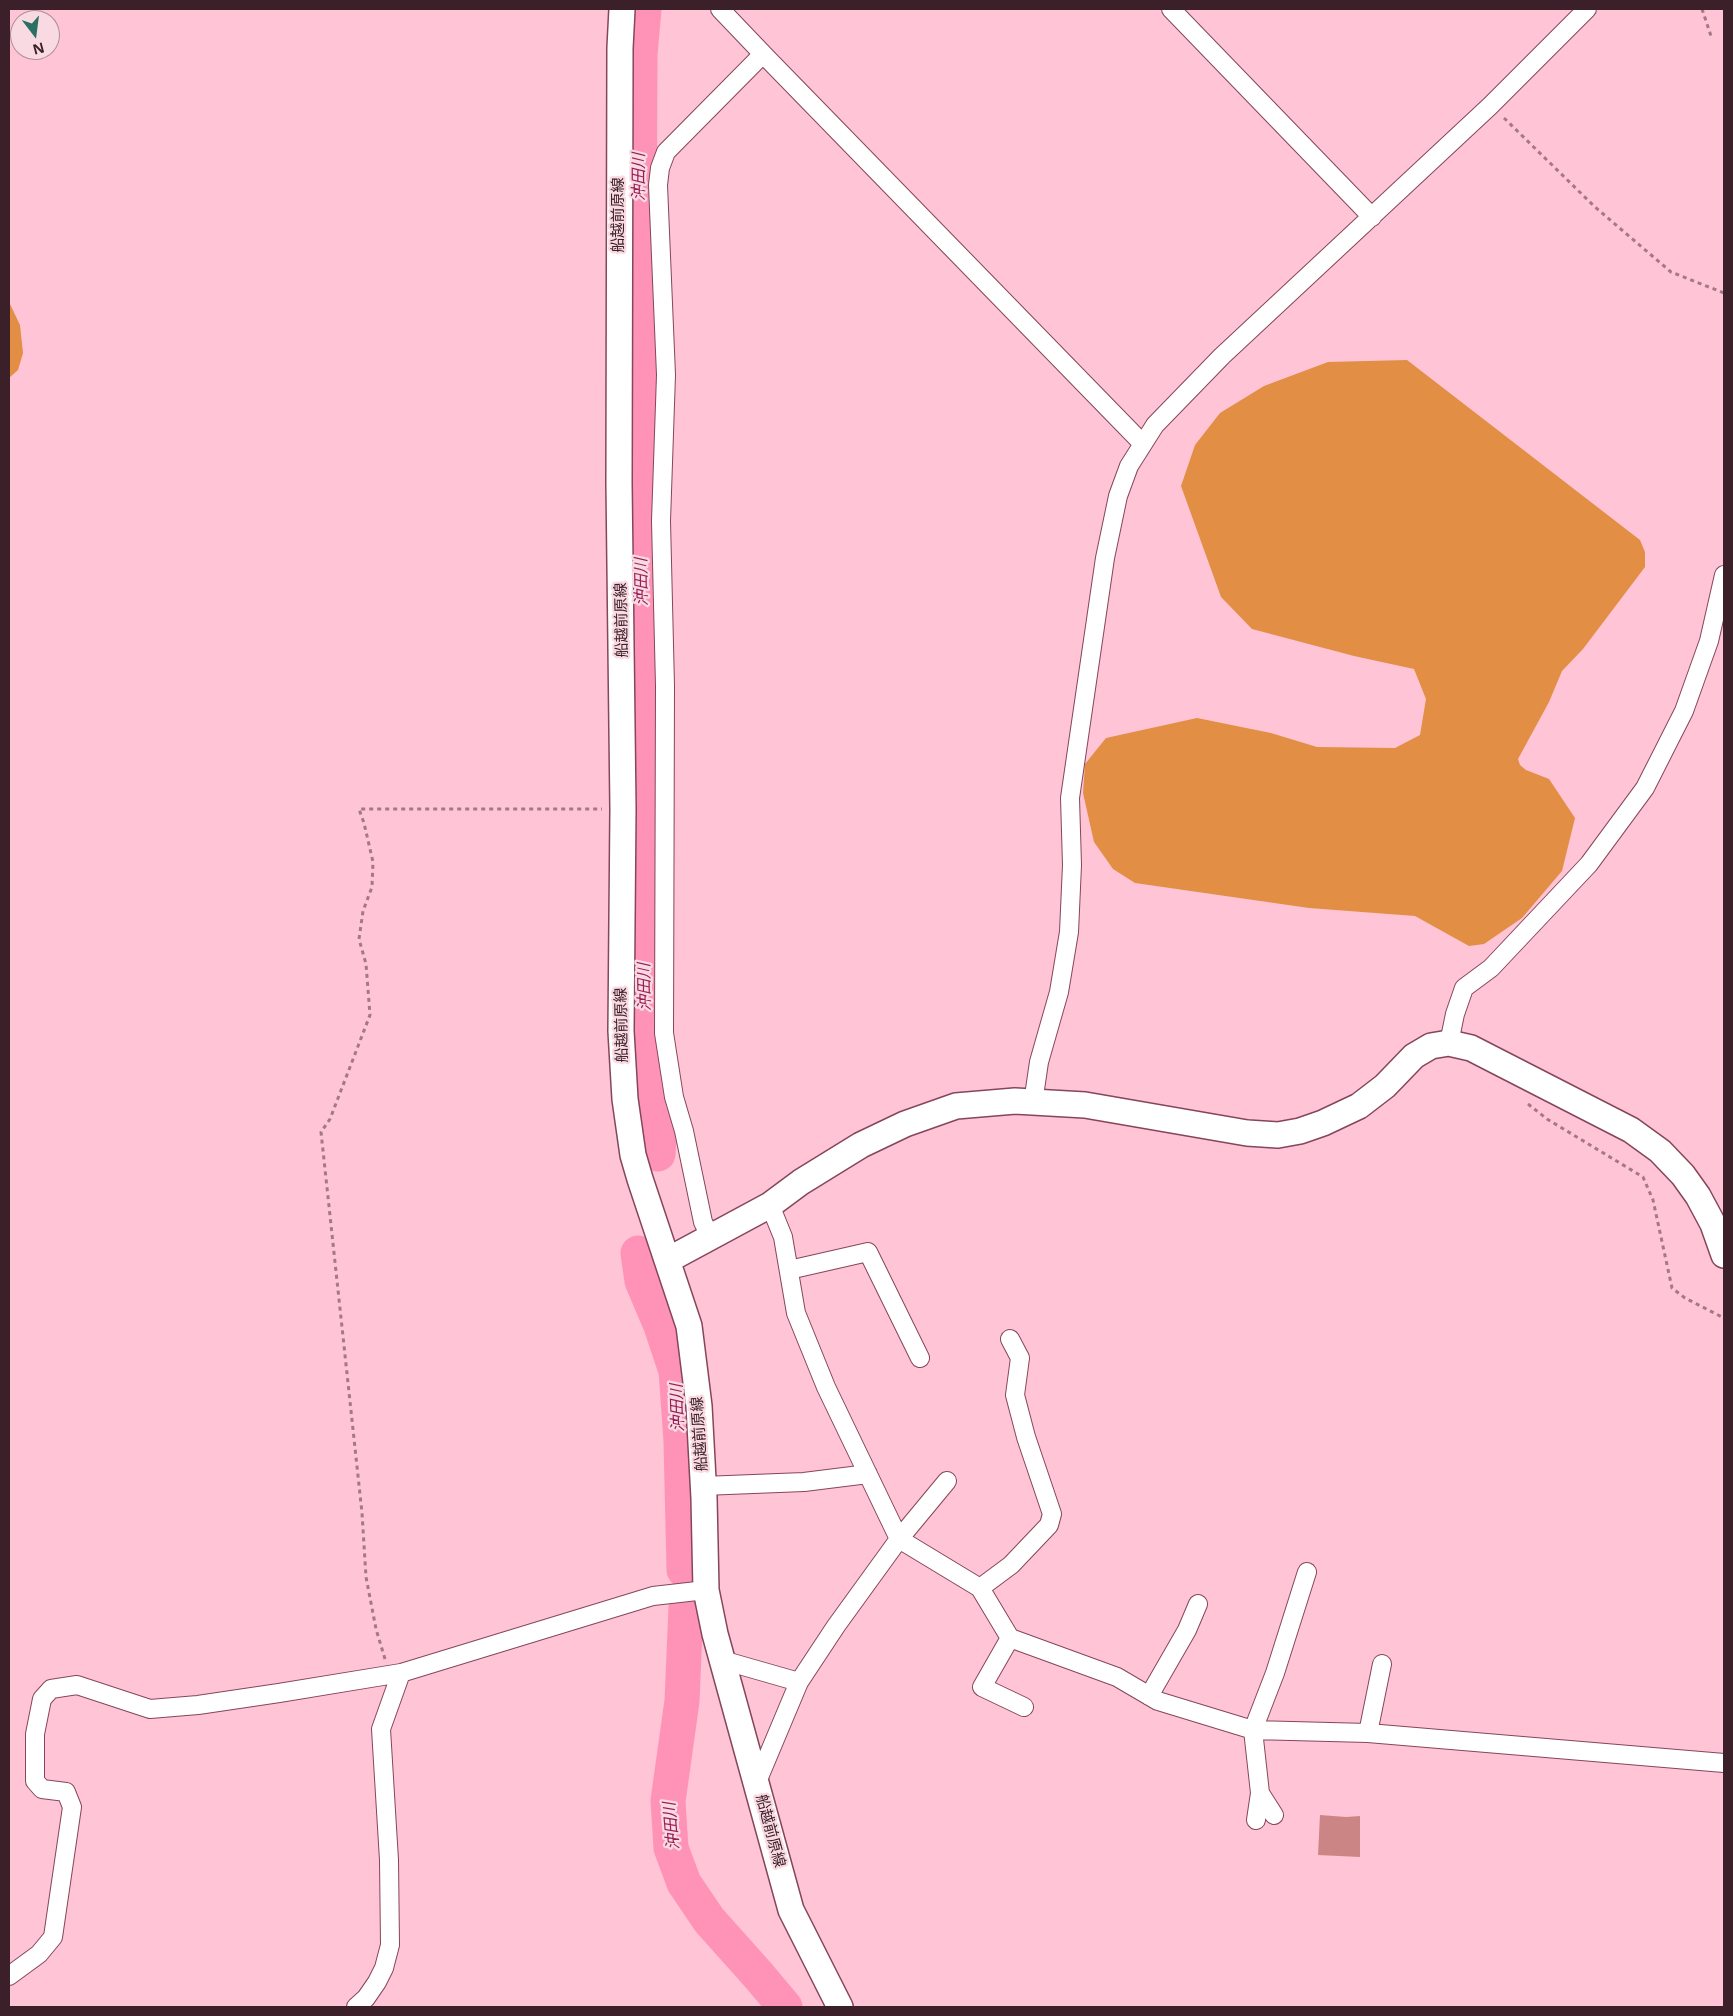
<!DOCTYPE html>
<meta charset="utf-8">
<style>
body{margin:0}
#map{position:relative;width:1733px;height:2016px;overflow:hidden;background:#ffc4d5;font-family:"Noto Sans",sans-serif}
canvas{display:block}
.frame{position:absolute;inset:0;border:10px solid #3b2029;pointer-events:none}
.north{position:absolute;left:10px;top:10px;width:50px;height:50px;box-sizing:border-box;background:#f9dae3;border:1px solid #ad9099;border-radius:50%;rotate:165deg;font-size:14px;font-weight:700;line-height:20px;text-align:center;color:#3b2029}
.north::after{content:'';display:block;margin:auto;width:18px;height:22px;background:#2a6f62;clip-path:polygon(50% 0,100% 100%,50% 72%,0 100%)}
</style>
<div id="map">
<canvas width="1733" height="2016"></canvas>
<div class="frame"></div>
<div class="north">N</div>
</div>
<script>
const ctx = document.querySelector('canvas').getContext('2d');
ctx.lineJoin = 'round';
function fill(path, color) {
  ctx.fillStyle = color;
  ctx.fill(path, 'evenodd');
}
function toPath(rows) {
  const path = new Path2D();
  for (const r of rows) {
    path.moveTo(r[0], r[1]);
    for (let i = 2; i < r.length; i += 2) path.lineTo(r[i], r[i + 1]);
  }
  return path;
}
function trace(path, color, width, dash) {
  ctx.strokeStyle = color;
  ctx.lineWidth = width;
  ctx.lineCap = dash ? 'butt' : 'round';
  ctx.setLineDash(dash || []);
  ctx.stroke(path);
}
function drawText(font, color, halo, rows, align = 'center') {
  ctx.font = font + ' "Noto Sans","Noto Sans JP",sans-serif';
  ctx.lineWidth = 4.5;
  ctx.setLineDash([]);
  ctx.textBaseline = 'middle';
  ctx.strokeStyle = halo;
  ctx.fillStyle = color;
  for (const [text, x, y, turn = 0] of rows) {
    ctx.save();
    ctx.translate(x, y);
    ctx.rotate((+turn || 0) * Math.PI / 180);
    ctx.textAlign = isNaN(turn) ? turn : align;
    if (halo) ctx.strokeText(text, 0, 0);
    ctx.fillText(text, 0, 0);
    ctx.restore();
  }
}
fill(toPath([
 [9,302,20,325,23,353,18,370,9,378],
 [1407,360,1640,540,1645,552,1645,567,1583,649,1562,671,1549,702,1518,759,1520,765,1526,770,1549,779,1575,818,1562,871,1522,918,1484,944,1469,946,1415,916,1309,908,1135,883,1113,869,1094,842,1083,793,1085,764,1106,738,1197,718,1271,733,1317,747,1395,748,1420,735,1426,699,1414,669,1354,656,1252,629,1221,597,1181,486,1195,445,1220,413,1264,386,1328,362]
]), '#e28e45');
trace(toPath([
 [644,9,640,54,639,275,646,1093,656,1121,659,1138,658,1154],
 [638,1253,642,1281,661,1326,676,1371,681,1441,684,1570],
 [686,1607,682,1701,668,1801,671,1848,684,1883,709,1920,759,1976,785,2007]
]), '#ff93b7', 35);
fill(toPath([
 [1320,1815,1346,1817,1360,1816,1360,1857,1318,1855]
]), '#cc8585');
const street = toPath([
 [1171,9,1372,217],
 [763,54,1142,443],
 [1449,1043,1455,1014,1464,988,1491,968,1589,864,1645,788,1684,711,1709,641,1724,575],
 [1033,1103,1039,1062,1059,992,1069,932,1072,865,1070,798,1105,558,1118,496,1129,466,1155,425,1222,356,1490,106,1587,9],
 [770,1205,783,1237,796,1313,826,1387,899,1539,980,1588,1010,1638,1117,1677,1158,1701,1253,1730,1368,1733,1724,1763],
 [710,1236,703,1222,684,1131,674,1097,664,1033,665,686,661,521,666,375,658,185,660,168,666,152,763,54,720,9],
 [789,1270,868,1252,920,1358],
 [703,1486,804,1482,868,1474],
 [980,1588,1011,1565,1049,1525,1052,1514,1026,1437,1015,1395,1020,1358,1010,1339],
 [1010,1638,982,1687,1024,1707],
 [722,1660,799,1682],
 [1149,1696,1187,1630,1198,1604],
 [1368,1733,1382,1664],
 [757,1782,799,1682,836,1626,899,1539,947,1481],
 [1260,1793,1274,1815],
 [1256,1820,1260,1793,1253,1730,1275,1673,1307,1572],
 [9,1976,39,1954,53,1937,72,1807,66,1792,42,1789,35,1781,35,1734,42,1699,51,1689,77,1685,150,1709,198,1705,279,1693,401,1673,653,1596,706,1590],
 [356,2007,366,1998,377,1982,384,1968,390,1945,389,1860,381,1729,401,1673]
]);
const secondary = toPath([
 [622,9,620,48,619,483,623,809,621,1031,625,1099,633,1155,640,1179,689,1326,699,1406,704,1498,706,1590,715,1634,791,1910,840,2007],
 [668,1260,770,1205,801,1182,861,1145,905,1124,956,1106,1015,1101,1085,1105,1247,1133,1278,1135,1300,1131,1323,1123,1359,1106,1385,1086,1414,1056,1431,1046,1449,1043,1471,1048,1631,1130,1660,1151,1683,1175,1698,1196,1713,1224,1724,1255]
]);
trace(street, '#85465c', 20);
trace(secondary, '#85465c', 28);
trace(toPath([
 [1702,9,1711,36],
 [1504,118,1595,207,1671,272,1724,293],
 [1528,1104,1547,1119,1643,1177,1653,1200,1672,1288,1685,1298,1724,1318],
 [385,1659,376,1629,366,1577,362,1513,321,1132,330,1119,370,1015,366,964,359,939,363,911,372,887,373,862,364,823,359,809,602,809]
]), '#a47885', 3, [4, 4]);
trace(street, '#fff', 18);
trace(secondary, '#fff', 25);
drawText('15px', '#3b2029', '#f9dae3', [
 ["船越前原線",619,215,-90],
 ["船越前原線",622,620,-91],
 ["船越前原線",622,1025,-91],
 ["船越前原線",700,1434,-94],
 ["船越前原線",770,1831,75]
]);
drawText('italic 16px', '#9a1c55', '#f9dae3', [
 ["沖田川",639,177,-90],
 ["沖田川",642,582,-91],
 ["沖田川",645,987,-91],
 ["沖田川",678,1408,-92],
 ["沖田川",672,1826,-95]
]);
</script>
